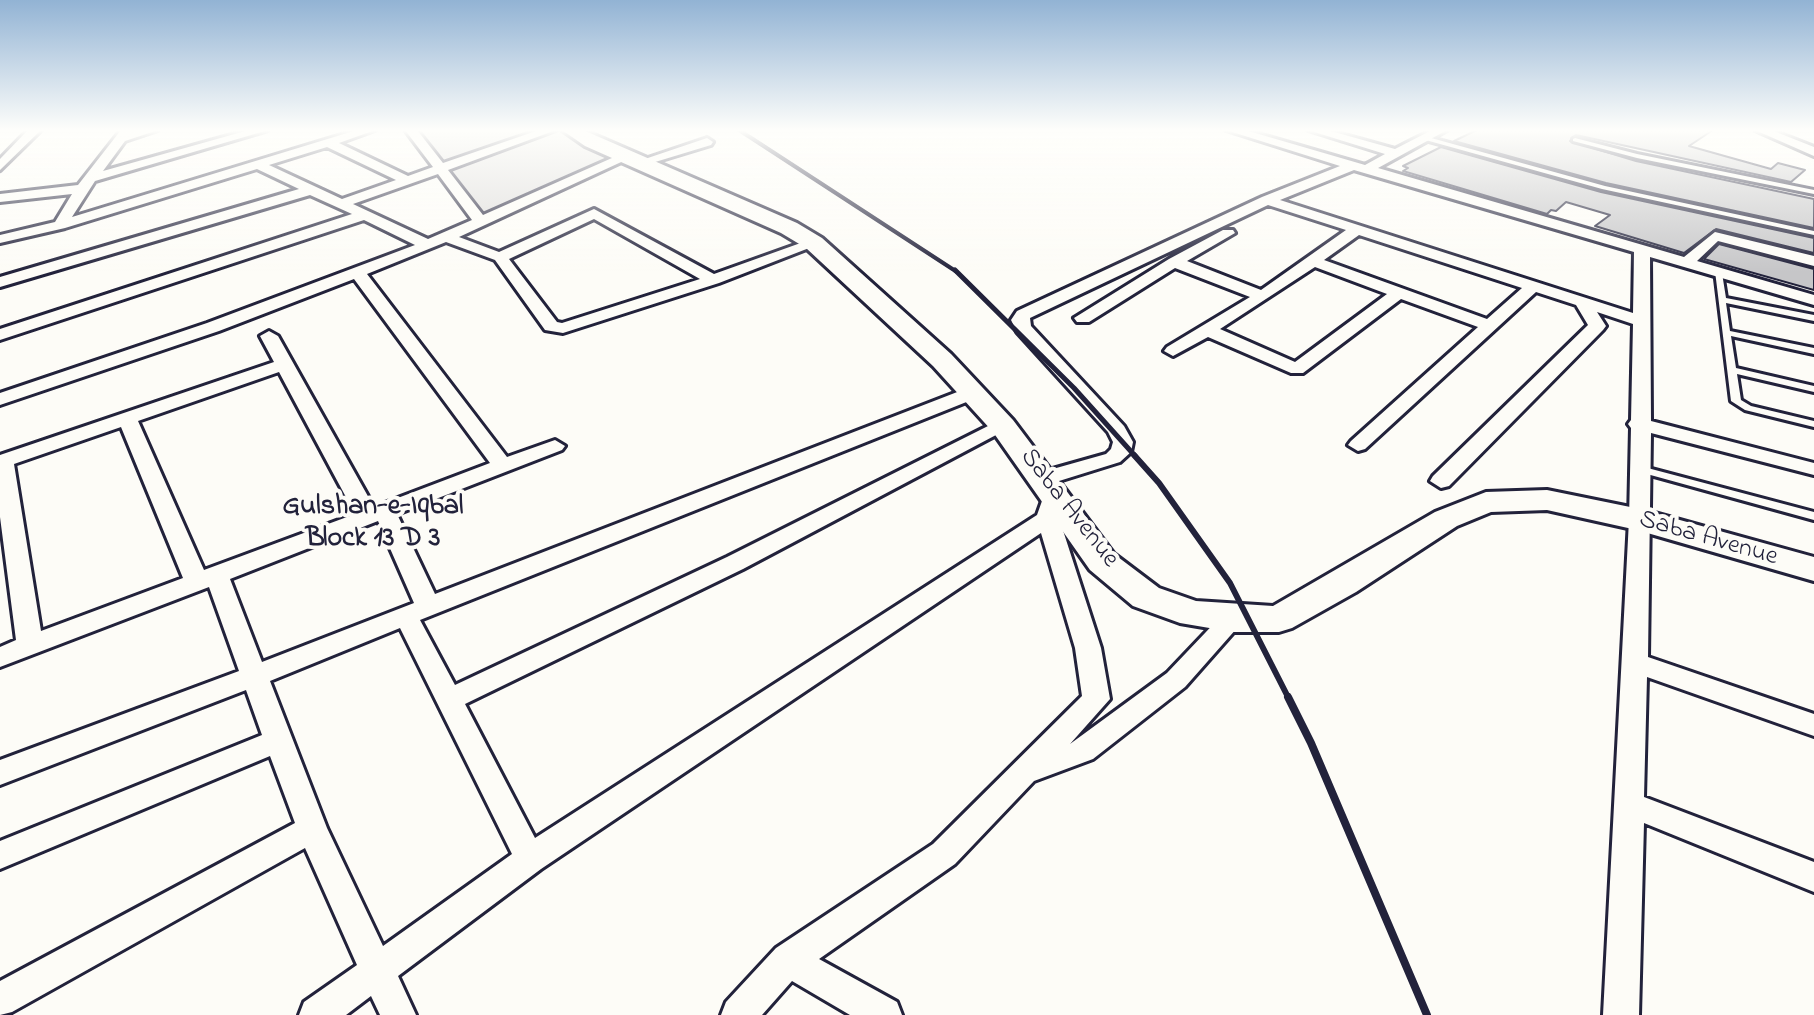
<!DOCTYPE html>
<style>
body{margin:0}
canvas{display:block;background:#fdfcf7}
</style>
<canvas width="1814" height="1015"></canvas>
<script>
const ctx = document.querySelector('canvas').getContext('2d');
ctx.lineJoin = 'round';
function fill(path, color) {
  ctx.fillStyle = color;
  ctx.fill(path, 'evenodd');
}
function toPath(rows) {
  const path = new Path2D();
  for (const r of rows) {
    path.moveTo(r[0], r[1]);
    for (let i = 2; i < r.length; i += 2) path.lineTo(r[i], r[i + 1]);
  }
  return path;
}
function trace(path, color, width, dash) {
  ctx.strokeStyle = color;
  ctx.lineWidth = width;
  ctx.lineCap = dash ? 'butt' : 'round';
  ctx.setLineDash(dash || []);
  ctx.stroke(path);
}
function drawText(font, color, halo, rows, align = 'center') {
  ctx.font = font + ' "Indie Flower",sans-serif';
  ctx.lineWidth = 8;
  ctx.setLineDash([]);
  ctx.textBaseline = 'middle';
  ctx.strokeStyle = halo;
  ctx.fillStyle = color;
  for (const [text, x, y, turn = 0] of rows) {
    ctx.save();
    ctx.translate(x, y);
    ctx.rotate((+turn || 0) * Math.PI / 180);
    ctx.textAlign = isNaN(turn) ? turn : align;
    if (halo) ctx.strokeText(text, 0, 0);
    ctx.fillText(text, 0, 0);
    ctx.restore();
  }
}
fill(toPath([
 [412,130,572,130,623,156,483,218]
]), '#dddcdb');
const building = toPath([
 [1477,130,1713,130,1689,146,1771,169,1778,163,1805,170,1791,182,1576,135,1570,141,1636,161,1814,199,1814,228,1606,183,1454,141,1477,130],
 [1441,147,1601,192,1814,238,1814,253,1716,229,1684,253,1595,226,1610,215,1566,202,1556,211,1551,210,1547,214,1403,171,1408,168,1403,166,1441,147],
 [1719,244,1814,269,1814,290,1704,259,1719,244]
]);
fill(building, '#c6c6c8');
trace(building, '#22223b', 2);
const lane = toPath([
 [1424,136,1605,186,1814,231,1814,235,1602,189,1422,139,1422,137,1424,136],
 [1575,138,1637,154,1814,190,1814,194,1637,158,1573,141,1573,139,1575,138],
 [1715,271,1722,273,1726,298,1814,315,1814,321,1726,303,1730,331,1814,348,1814,354,1731,336,1736,368,1814,386,1814,392,1737,374,1741,400,1751,406,1814,421,1814,427,1745,410,1731,401,1715,271],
 [1640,466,1814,512,1814,520,1636,471,1635,469,1636,467,1640,466]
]);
const street = toPath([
 [28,130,41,130,0,170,0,159,28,130],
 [121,130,158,130,125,141,103,171,249,130,268,130,95,181,72,217,357,130,375,130,339,143,408,176,433,167,405,130,417,130,443,163,539,130,556,130,448,170,483,215,621,154,632,157,459,237,499,252,594,209,714,274,809,240,819,240,822,243,719,283,563,333,545,330,495,260,446,242,367,274,507,457,555,440,565,446,562,450,397,514,435,594,965,389,979,389,981,393,979,397,420,620,455,685,727,557,996,422,1003,420,1013,426,743,569,465,704,535,838,1037,515,1042,501,1050,499,1058,501,1061,506,1059,518,1101,648,1110,699,1070,744,1167,673,1224,613,1233,610,1242,613,1245,619,1185,687,1093,759,1034,781,955,864,819,959,897,1002,902,1015,850,1015,792,981,762,1015,721,1015,726,1002,776,948,933,844,1082,696,1075,648,1041,533,541,869,398,976,416,1015,380,1015,371,996,346,1015,299,1015,304,1002,357,965,305,848,12,1012,0,1015,0,981,295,823,270,756,0,869,0,841,262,735,246,690,0,785,0,760,239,671,209,587,0,667,0,647,16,640,0,517,0,455,274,362,260,336,269,331,278,336,374,507,490,463,354,279,219,331,0,405,0,393,207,323,415,245,364,220,0,340,0,329,352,214,310,195,0,287,0,277,299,189,257,169,65,228,0,243,0,235,55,222,72,194,0,202,0,194,78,185,121,130],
 [327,147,396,180,342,199,269,165,327,147],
 [438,174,472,220,428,239,353,204,438,174],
 [594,219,700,279,562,323,557,322,509,259,594,219],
 [279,372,355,514,204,570,138,421,279,372],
 [121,427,183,578,41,631,14,464,121,427],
 [378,521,414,603,262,662,230,579,378,521],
 [400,628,512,854,383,946,327,828,270,681,400,628],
 [1226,130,1245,130,1365,165,1385,154,1308,130,1327,130,1395,149,1432,130,1447,130,1378,168,1684,257,1715,232,1814,256,1814,266,1718,241,1697,261,1814,295,1814,305,1650,257,1651,421,1814,463,1814,475,1651,433,1648,657,1814,714,1814,736,1647,677,1644,797,1814,862,1814,892,1644,823,1639,1015,1603,1015,1629,520,1631,428,1628,424,1631,420,1633,324,1597,312,1606,326,1603,330,1449,486,1441,488,1430,481,1433,476,1588,325,1576,305,1536,292,1365,449,1358,451,1348,445,1351,441,1478,327,1401,299,1303,373,1291,373,1208,337,1173,356,1164,351,1167,347,1250,297,1175,268,1089,322,1077,322,1074,318,1169,259,1223,230,1233,230,1235,233,1187,261,1261,290,1346,230,1268,205,1030,318,1031,326,1124,426,1133,442,1131,452,1120,462,1043,486,1032,479,1035,474,1106,454,1111,449,1113,442,1108,432,1017,332,1011,320,1017,311,1262,197,1340,166,1226,130],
 [1354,170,1634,252,1633,313,1280,200,1354,170],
 [1359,235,1522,288,1487,319,1324,260,1359,235],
 [1315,267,1387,294,1295,362,1220,329,1315,267],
 [1755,130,1771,130,1814,147,1814,156,1755,130],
 [707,138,713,142,711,145,642,166,636,162,707,138]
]);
const secondary = toPath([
 [562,130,583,130,797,223,822,238,951,354,1013,420,1114,554,1159,588,1196,601,1273,606,1435,512,1486,492,1547,490,1640,509,1814,557,1814,581,1637,530,1547,510,1491,512,1457,526,1356,592,1292,628,1279,632,1233,632,1180,623,1133,606,1090,570,993,432,933,366,806,248,781,233,585,146,562,130]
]);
trace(lane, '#22223b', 6);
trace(street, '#22223b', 6);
trace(secondary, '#22223b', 6);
fill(lane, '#fdfcf7');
fill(street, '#fdfcf7');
fill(secondary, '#fdfcf7');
trace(toPath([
 [739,130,957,272]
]), '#22223b', 4);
trace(toPath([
 [955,270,1074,388,1136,457]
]), '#22223b', 5);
trace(toPath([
 [1134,455,1159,483,1230,583,1289,699]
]), '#22223b', 6);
trace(toPath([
 [1288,697,1311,743,1427,1015]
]), '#22223b', 8);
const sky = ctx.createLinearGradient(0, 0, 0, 272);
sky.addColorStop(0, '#92b3d4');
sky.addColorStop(0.48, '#fefefb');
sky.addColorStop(1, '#fefefb00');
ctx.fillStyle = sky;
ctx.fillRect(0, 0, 1814, 272);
drawText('26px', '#22223b', '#fdfcf7', [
 ["Saba Avenue",1068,509,52],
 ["Saba Avenue",1708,540,16]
]);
drawText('bold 28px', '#22223b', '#fdfcf7', [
 ["Gulshan-e-Iqbal",373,508],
 ["Block 13 D 3",373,540]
]);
</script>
